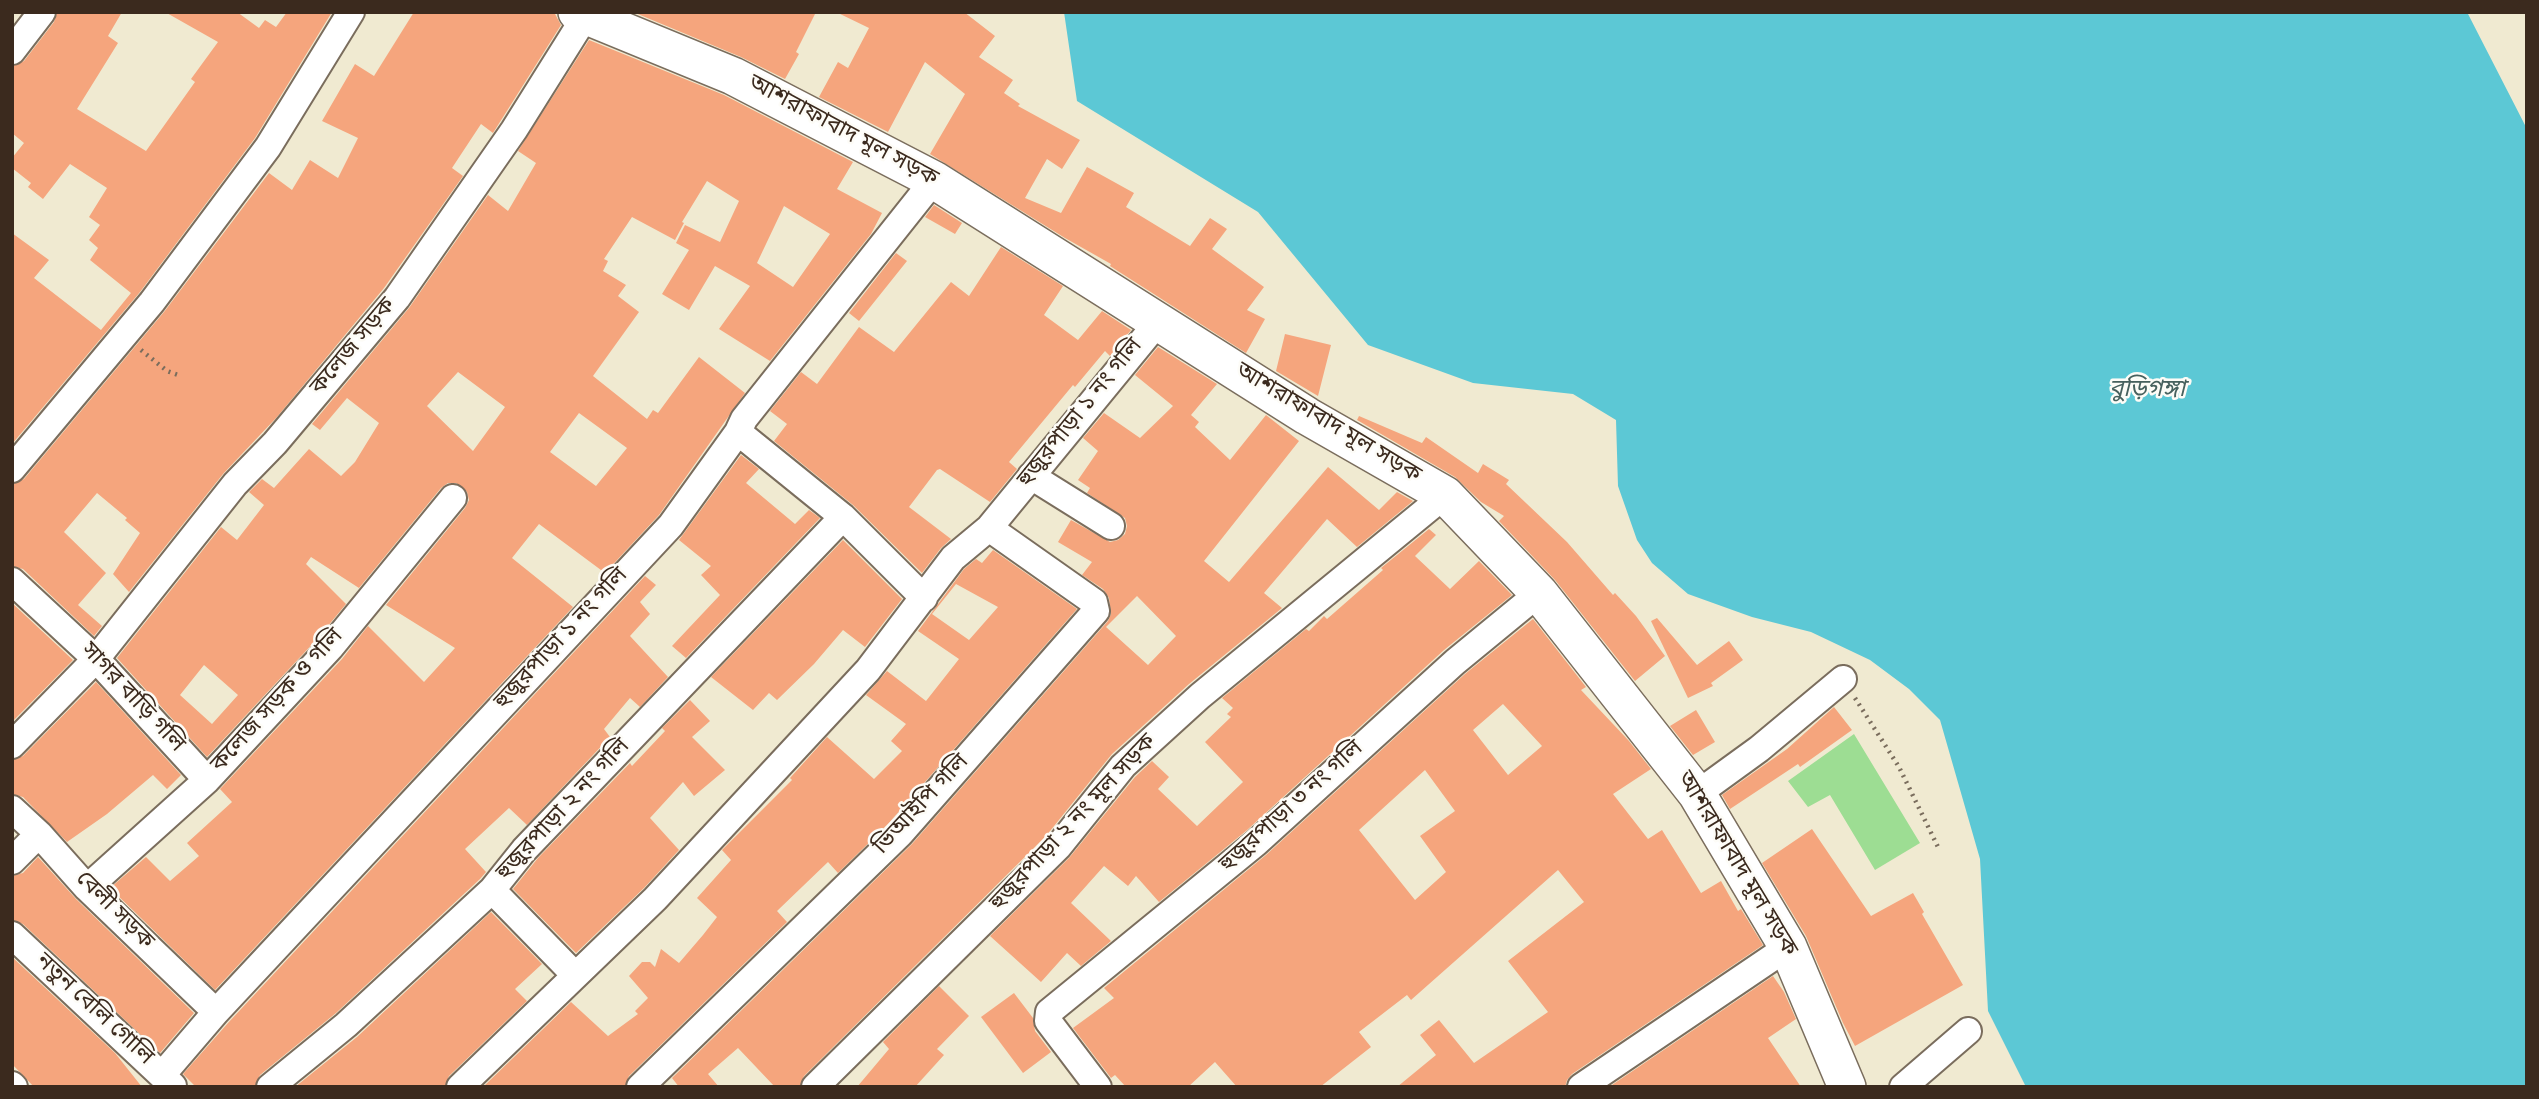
<!DOCTYPE html>
<meta charset="utf-8">
<style>
body{margin:0}
#map{position:relative;width:2539px;height:1099px;overflow:hidden;background:#f0ead1;font-family:"Gochi Hand",sans-serif}
canvas{display:block}
.frame{position:absolute;inset:0;border:14px solid #3b2a1e;pointer-events:none}
</style>
<div id="map">
<canvas width="2539" height="1099"></canvas>
<div class="frame"></div>
</div>
<script>
const ctx = document.querySelector('canvas').getContext('2d');
ctx.lineJoin = 'round';
function fill(path, color) {
  ctx.fillStyle = color;
  ctx.fill(path, 'evenodd');
}
function toPath(rows) {
  const path = new Path2D();
  for (const r of rows) {
    path.moveTo(r[0], r[1]);
    for (let i = 2; i < r.length; i += 2) path.lineTo(r[i], r[i + 1]);
  }
  return path;
}
function trace(path, color, width, dash) {
  ctx.strokeStyle = color;
  ctx.lineWidth = width;
  ctx.lineCap = dash ? 'butt' : 'round';
  ctx.setLineDash(dash || []);
  ctx.stroke(path);
}
function drawText(font, color, halo, rows, align = 'center') {
  ctx.font = font + ' "Gochi Hand","Noto Sans Bengali",sans-serif';
  ctx.lineWidth = 5;
  ctx.setLineDash([]);
  ctx.textBaseline = 'middle';
  ctx.strokeStyle = halo;
  ctx.fillStyle = color;
  for (const [text, x, y, turn = 0] of rows) {
    ctx.save();
    ctx.translate(x, y);
    ctx.rotate((+turn || 0) * Math.PI / 180);
    ctx.textAlign = isNaN(turn) ? turn : align;
    if (halo) ctx.strokeText(text, 0, 0);
    ctx.fillText(text, 0, 0);
    ctx.restore();
  }
}
fill(toPath([
 [1854,734,1920,843,1875,870,1830,795,1808,807,1788,781]
]), '#9ddd93');
fill(toPath([
 [1064,12,2467,12,2527,129,2527,1087,2026,1087,1988,1011,1980,859,1940,720,1909,689,1870,660,1811,632,1752,617,1688,594,1652,563,1637,540,1618,486,1616,420,1573,394,1473,383,1368,345,1258,212,1077,101]
]), '#5cc8d5');
fill(toPath([
 [57,12,122,12,108,36,118,43,77,109,146,151,195,82,191,79,218,42,165,12,237,12,259,28,265,20,276,27,287,12,332,12,255,138,140,292,12,444,12,233,49,260,34,278,101,330,131,293,90,260,98,248,89,240,100,225,89,217,107,188,70,164,43,199,28,187,31,183,12,168,12,158,24,143,12,133,12,66,24,61,54,22],
 [414,12,554,12,561,25,493,133,481,124,452,168,463,176,384,288,277,417,223,474,129,592,113,574,140,533,125,520,127,518,97,493,64,532,106,573,78,605,102,626,94,636,23,569,12,566,12,484,24,479,164,312,269,173,292,190,310,160,338,178,358,138,322,121,355,64,374,76],
 [633,12,816,12,796,52,799,54,785,79,741,57],
 [836,12,964,12,995,36,979,57,1013,80,1004,93,1020,104,1018,106,1080,140,1062,169,1047,159,1025,198,1061,213,1087,167,1134,193,1126,207,1190,246,1210,218,1227,229,1212,249,1264,287,1247,310,1265,319,1246,353,1110,266,1111,264,1065,238,930,154,965,94,925,62,888,132,819,97,838,62,848,68,869,28],
 [589,40,724,95,853,162,837,189,882,213,871,234,770,361,719,329,750,286,715,266,689,310,662,294,689,250,676,243,685,225,720,242,739,201,707,181,682,222,684,223,675,240,632,217,604,259,608,261,603,271,626,285,618,296,639,312,593,376,647,419,653,410,658,413,699,357,745,393,659,515,605,573,539,524,512,558,573,607,215,990,110,888,146,857,170,881,199,856,187,843,232,802,220,789,342,659,368,626,424,682,455,648,386,605,465,508,469,500,467,492,456,483,448,483,441,488,359,588,311,557,306,564,346,604,318,638,207,757,117,658,221,527,237,540,264,505,249,492,262,479,274,488,309,449,341,476,355,462,379,423,347,398,320,430,312,424,409,308,488,195,508,211,536,163,518,151],
 [784,206,830,234,793,287,757,263],
 [458,372,505,407,473,451,427,406],
 [579,413,627,448,596,486,550,452],
 [204,665,238,695,212,724,180,695],
 [934,205,962,223,955,234,925,217],
 [1001,247,1063,286,1044,315,1078,340,1102,311,1131,330,1110,356,1105,351,1075,387,1073,385,1009,462,1017,469,990,502,940,469,937,470,909,507,951,539,941,548,922,573,853,505,774,441,787,424,770,411,801,372,817,384,859,327,894,352,951,282,969,296],
 [896,253,907,261,859,321,849,313],
 [1285,334,1331,345,1318,396,1276,371],
 [1158,347,1217,384,1191,415,1199,422,1195,427,1230,460,1266,415,1299,441,1204,561,1229,582,1328,467,1379,510,1397,492,1413,501,1357,547,1327,519,1264,593,1282,608,1189,684,1112,754,1046,836,804,1076,800,1087,775,1087,738,1048,708,1074,719,1087,679,1087,672,1078,912,844,1108,621,1111,614,1109,598,1103,589,1082,575,1092,562,1058,542,1071,520,1110,542,1118,540,1125,534,1127,526,1125,518,1087,493,1090,488,1078,480,1098,451,1083,438,1104,413,1140,438,1173,406,1135,375],
 [1137,596,1176,636,1148,665,1106,627],
 [1359,416,1422,443,1426,437,1478,473,1483,464,1509,480,1506,484,1567,542,1613,595,1615,593,1636,616,1665,656,1635,681,1555,580,1499,521,1504,516,1481,502,1455,477,1357,420],
 [741,455,759,469,746,483,795,524,809,510,820,518,686,658,672,646,720,595,701,575,711,566,679,540],
 [1429,529,1436,535,1415,556,1450,589,1479,561,1512,595,1444,650,1246,831,1159,902,1136,876,1128,886,1104,866,1071,903,1111,941,1081,966,1067,953,1041,982,990,936,1069,858,1135,777,1152,761,1169,777,1158,789,1197,826,1243,782,1205,742,1231,717,1227,714,1233,708,1222,698,1306,629,1309,631,1324,616,1327,619,1383,570,1381,568],
 [843,540,902,599,865,647,843,630,814,664,777,700,769,693,753,710,711,677],
 [993,550,1077,609,889,823,838,873,828,862,777,911,787,922,629,1076,625,1087,483,1087,571,1002,608,1036,638,1014,635,1011,648,998,629,976,642,962,650,962,655,967,661,949,679,963,703,935,717,917,697,898,731,860,722,850,792,780,790,778,827,737,874,779,902,751,891,741,906,724,866,695,887,671,926,701,959,659,918,631,964,569,976,559,982,563],
 [956,584,998,607,969,640,932,614],
 [645,576,656,585,640,602,650,614,630,636,668,677,640,707,630,698,604,729,610,737,527,825,509,808,465,849,486,872,480,879,336,1013,260,1075,255,1087,196,1087,183,1074,228,1023],
 [12,603,73,660,12,722],
 [1657,618,1697,665,1729,641,1743,660,1711,683,1713,686,1688,698,1651,621],
 [1533,619,1586,687,1581,690,1629,741,1651,769,1613,794,1648,839,1662,830,1701,893,1721,881,1738,911,1741,909,1763,945,1572,1074,1567,1080,1565,1087,1397,1087,1436,1055,1420,1035,1439,1020,1474,1063,1548,1012,1508,961,1584,902,1558,870,1411,1000,1407,995,1359,1032,1371,1047,1320,1087,1237,1087,1215,1062,1188,1087,1126,1087,1115,1075,1111,1078,1073,1028,1114,998,1104,988,1266,855,1465,674],
 [1503,704,1542,746,1508,775,1473,730],
 [1425,770,1455,811,1420,836,1446,872,1415,900,1359,830],
 [96,682,181,775,167,789,153,775,107,814,67,842,23,797,12,794,12,760,23,756],
 [690,700,710,721,692,737,725,770,694,796,683,782,650,818,679,850,644,888,576,953,513,889,538,858,630,763,632,766,665,731,662,728],
 [1834,707,1852,730,1800,767,1798,764,1730,809,1722,795,1787,749],
 [1696,710,1715,742,1693,755,1670,726],
 [1812,829,1871,916,1913,893,1924,912,1922,914,1963,985,1855,1046,1843,1023,1806,936,1762,863],
 [38,857,76,899,194,1013,160,1053,23,924,12,920,12,876,23,873],
 [491,912,542,964,515,989,527,1001,449,1076,445,1087,295,1087,357,1037],
 [12,957,115,1053,142,1087,34,1087,12,1064],
 [1773,976,1784,992,1796,1019,1768,1038,1801,1087,1609,1087],
 [939,986,969,1016,937,1049,944,1055,915,1087,857,1087,889,1049,883,1042],
 [1014,993,1033,1018,1035,1031,1051,1052,1023,1073,981,1017]
]), '#f5a57d');
const street = toPath([
 [12,51,42,12],
 [738,432,843,517,924,598],
 [12,469,152,302,268,147,351,12],
 [1031,476,1111,526],
 [12,581,96,659,207,780],
 [12,745,96,659,235,484,275,443,397,298,514,130,588,12],
 [1697,794,1759,749,1843,679],
 [12,809,39,834,87,888,216,1012],
 [12,861,39,834],
 [87,888,207,780,330,648,453,498],
 [492,890,575,975],
 [12,935,173,1086],
 [162,1075,216,1012,671,525,738,432,744,419,934,180],
 [12,1085,14,1087],
 [270,1087,346,1025,492,890,524,850,843,517],
 [460,1087,655,899,868,670,953,558,989,528,1158,322],
 [640,1087,900,834,1096,611,1094,602,989,528],
 [815,1087,1058,847,1123,766,1200,696,1445,495],
 [1098,1087,1048,1021,1049,1012,1256,843,1455,662,1539,593],
 [1581,1087,1788,947],
 [1903,1087,1968,1031]
]);
const secondary = toPath([
 [577,12,733,76,934,180,1307,416,1445,495,1539,593,1697,794,1788,947,1847,1087]
]);
trace(street, '#7a6d5d', 30);
trace(secondary, '#7a6d5d', 40);
trace(toPath([
 [141,350,167,371,181,376],
 [1855,698,1899,767,1938,847]
]), '#7a6d5d', 4.5, [2, 5]);
trace(street, '#fff', 26);
trace(secondary, '#fff', 37);
drawText('23px', '#3b2a1e', '#fdfcf7', [
 ["আশরাফাবাদ মূল সড়ক",842,133,28],
 ["কলেজ সড়ক",355,348,-50],
 ["হুজুরপাড়া ১ নং গলি",1082,414,-51],
 ["আশরাফাবাদ মূল সড়ক",1327,425,31],
 ["হুজুরপাড়া ১ নং গলি",563,640,-47],
 ["সাগর বাড়ি গলি",131,699,47],
 ["কলেজ সড়ক ও গলি",279,702,-48],
 ["ভিআইপি গলি",923,806,-47],
 ["হুজুরপাড়া ৩ নং গলি",1293,808,-42],
 ["হুজুরপাড়া ২ নং গলি",565,811,-47],
 ["হুজুরপাড়া ২ নং মূল সড়ক",1075,824,-47],
 ["আশরাফাবাদ মূল সড়ক",1735,865,59],
 ["বেলী সড়ক",113,912,45],
 ["নতুন বেলি গোলি",93,1011,43]
]);
drawText('italic 24px', '#47615e', '#fdfcf7', [
 ["বুড়িগঙ্গা",2147,392]
]);
</script>
